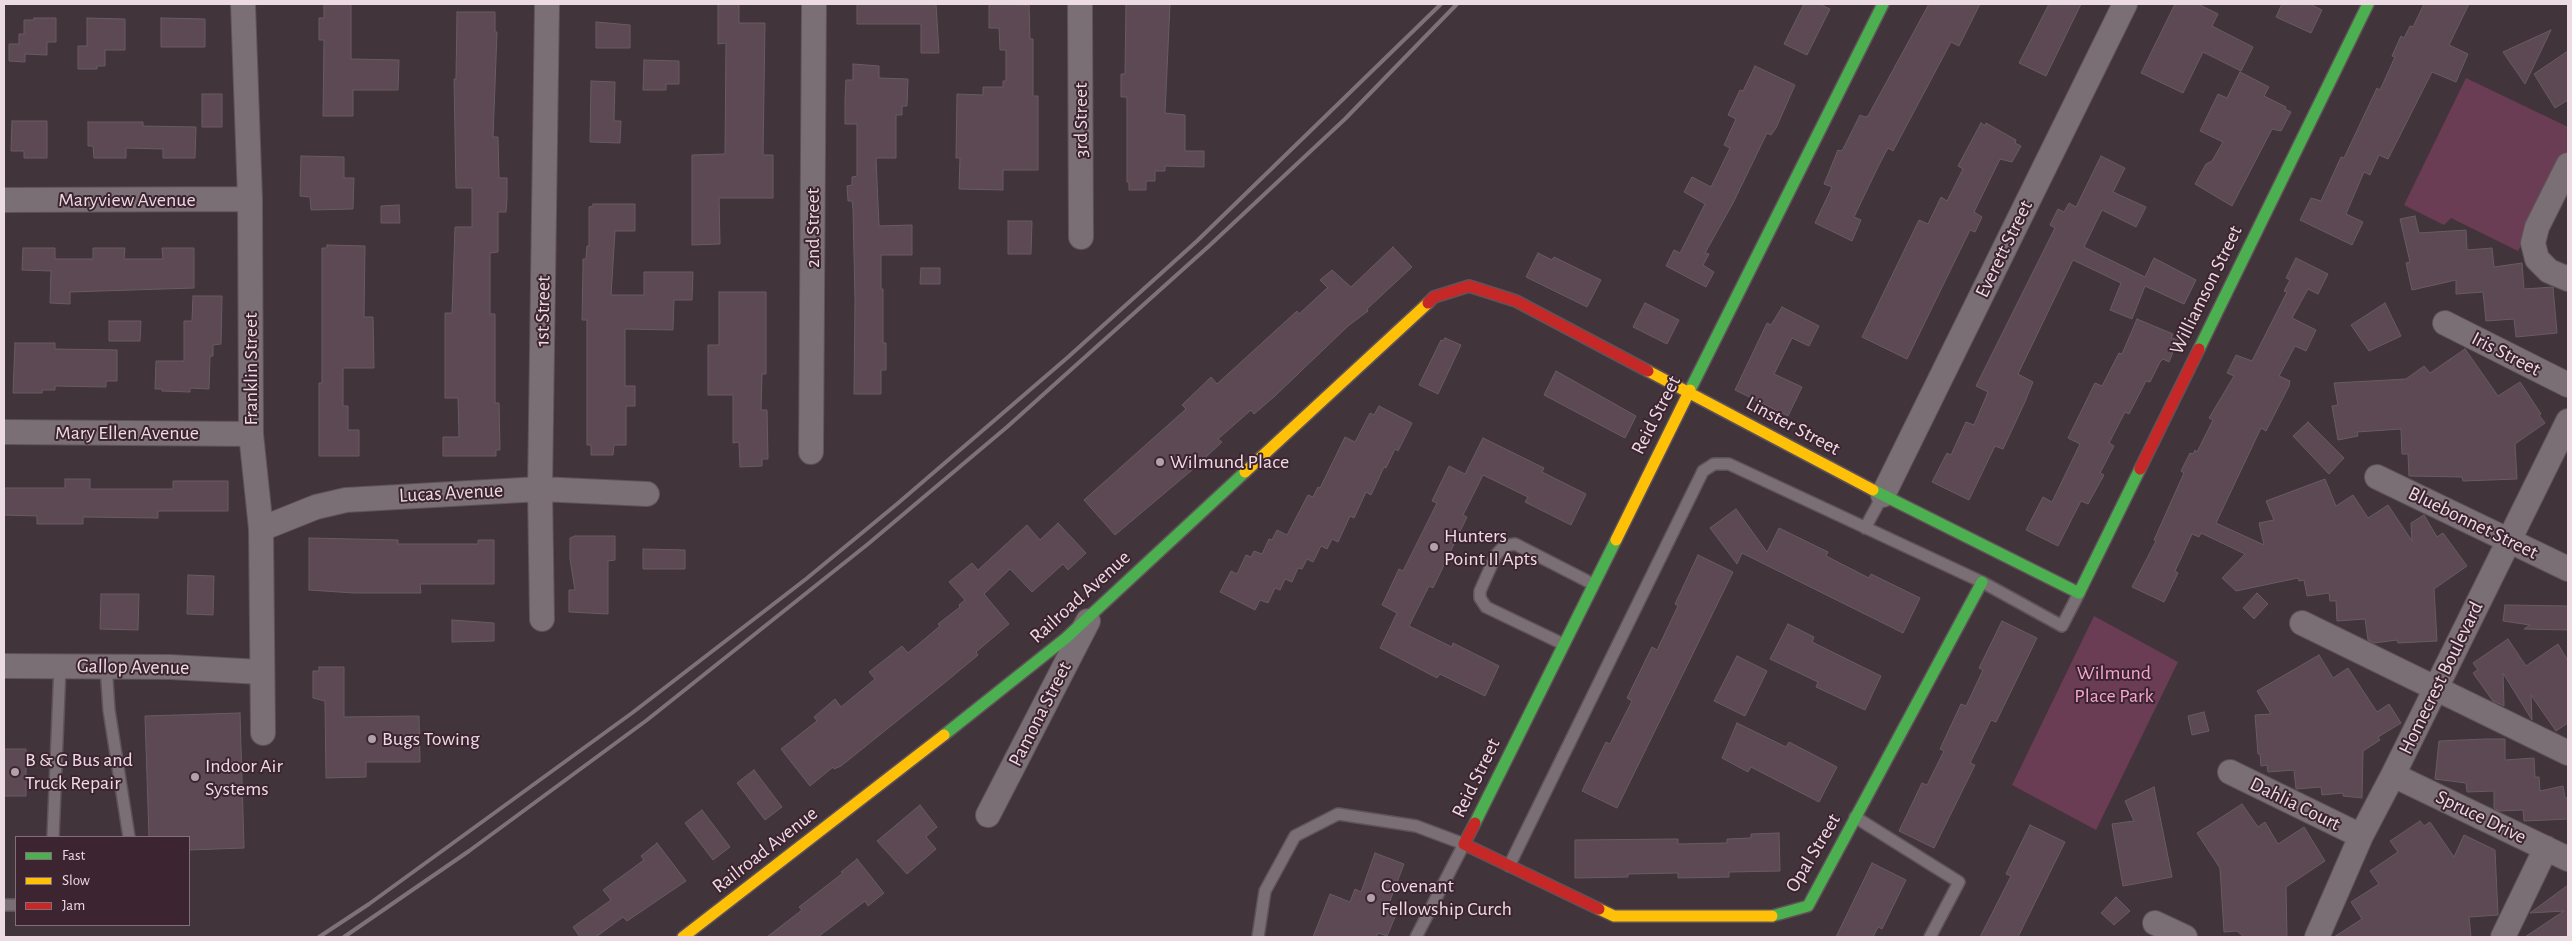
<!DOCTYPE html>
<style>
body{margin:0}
#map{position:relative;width:2572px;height:941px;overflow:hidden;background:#42343b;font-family:"Alegreya Sans",sans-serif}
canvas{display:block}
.frame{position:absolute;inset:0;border:5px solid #eddbe3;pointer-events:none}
.legend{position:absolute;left:15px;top:836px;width:175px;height:90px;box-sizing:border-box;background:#3d2431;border:1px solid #836d78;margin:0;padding:6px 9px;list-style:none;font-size:15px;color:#eddbe3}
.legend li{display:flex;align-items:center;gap:10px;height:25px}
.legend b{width:25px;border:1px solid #836d78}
</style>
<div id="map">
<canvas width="2572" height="941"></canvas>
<div class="frame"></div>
<ul class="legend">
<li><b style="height:6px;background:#4caf50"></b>Fast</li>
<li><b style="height:6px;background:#ffc107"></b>Slow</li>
<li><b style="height:6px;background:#c62828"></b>Jam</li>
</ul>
</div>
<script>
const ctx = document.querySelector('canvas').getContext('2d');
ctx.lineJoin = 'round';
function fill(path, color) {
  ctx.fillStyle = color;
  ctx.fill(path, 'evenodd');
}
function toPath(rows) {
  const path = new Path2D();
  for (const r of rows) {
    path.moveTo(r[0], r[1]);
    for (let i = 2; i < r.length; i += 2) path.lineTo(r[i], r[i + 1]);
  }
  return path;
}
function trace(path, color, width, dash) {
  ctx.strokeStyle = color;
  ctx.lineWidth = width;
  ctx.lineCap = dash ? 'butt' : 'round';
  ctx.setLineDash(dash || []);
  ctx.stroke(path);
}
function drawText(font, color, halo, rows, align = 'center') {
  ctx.font = font + ' "Alegreya Sans",sans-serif';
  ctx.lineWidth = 4;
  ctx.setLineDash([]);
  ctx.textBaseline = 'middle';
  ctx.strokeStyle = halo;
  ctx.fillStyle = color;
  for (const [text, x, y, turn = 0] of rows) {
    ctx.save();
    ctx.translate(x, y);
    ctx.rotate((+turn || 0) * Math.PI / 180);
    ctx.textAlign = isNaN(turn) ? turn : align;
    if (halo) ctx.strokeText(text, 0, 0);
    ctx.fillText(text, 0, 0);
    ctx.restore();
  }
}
fill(toPath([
 [2466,78,2568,127,2568,150,2518,251,2451,218,2444,225,2404,205],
 [2094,616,2178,662,2096,830,2012,785]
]), '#6a3d55');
const building = toPath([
 [324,4,351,4,351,59,399,60,398,90,353,90,353,116,323,116,324,40,319,40,319,18,324,18,324,4],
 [718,4,739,4,739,23,765,23,763,155,773,155,773,198,719,198,720,244,692,245,692,155,725,154,726,43,718,44,718,4],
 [857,4,936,4,939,53,921,53,921,24,857,24,857,4],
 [989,4,1029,5,1030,39,1033,39,1033,96,1038,96,1038,170,1003,170,1003,190,959,189,960,158,956,158,957,94,983,95,983,87,1003,87,1003,81,1006,81,1006,50,1000,50,999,28,989,28,989,4],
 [1126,4,1170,4,1165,113,1185,115,1185,151,1204,151,1204,167,1165,166,1165,171,1155,171,1155,181,1146,181,1146,190,1129,190,1129,182,1127,182,1127,97,1121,97,1121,74,1125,74,1126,4],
 [1804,4,1819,4,1830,9,1807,55,1784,44,1804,4],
 [1929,4,1980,4,1959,46,1951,42,1893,151,1888,148,1878,167,1854,217,1861,220,1852,241,1815,223,1832,187,1824,184,1838,150,1841,151,1843,149,1860,115,1865,117,1868,116,1929,4],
 [2049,4,2081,4,2046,76,2019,63,2049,4],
 [2175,4,2198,4,2218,14,2212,26,2253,47,2241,71,2203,52,2183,93,2141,73,2175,4],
 [2282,4,2310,4,2322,10,2311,33,2276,17,2282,4],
 [2424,4,2469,4,2449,45,2468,54,2456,82,2432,72,2388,159,2379,155,2370,175,2364,172,2346,214,2363,222,2352,245,2300,220,2311,198,2321,201,2341,157,2344,158,2377,88,2380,90,2395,57,2392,56,2401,36,2404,38,2410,26,2413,27,2424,4],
 [457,12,495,12,495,32,497,32,493,137,498,137,499,178,507,178,507,199,506,212,498,212,498,252,490,253,490,314,495,314,495,403,499,403,500,450,496,450,496,456,443,456,443,437,459,437,458,398,445,398,445,313,452,313,455,227,472,227,472,188,456,188,454,79,456,79,457,12],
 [34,18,56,18,56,42,47,42,47,55,25,54,25,62,9,61,9,44,19,44,19,34,24,34,24,20,34,20,34,18],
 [87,18,125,19,125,50,105,50,105,66,97,66,97,69,78,69,78,46,87,46,87,18],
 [161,18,205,19,205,47,161,47,161,18],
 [596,22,630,25,630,48,596,48,596,22],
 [2551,30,2525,84,2503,52,2551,30],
 [2568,51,2568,100,2555,108,2534,74,2568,51],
 [644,60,679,61,679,84,666,84,666,90,643,90,644,60],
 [853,64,879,66,879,78,908,79,907,106,902,106,902,115,896,115,896,158,876,158,879,226,912,225,912,255,881,255,881,289,883,289,883,343,886,343,886,370,881,370,881,394,854,394,855,301,853,209,852,201,848,201,847,186,852,185,852,177,857,176,857,124,845,124,845,100,846,80,853,80,853,64],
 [1755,66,1795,85,1776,128,1771,135,1767,133,1733,203,1705,253,1709,254,1703,265,1714,272,1706,287,1666,266,1674,250,1680,253,1705,204,1684,192,1692,177,1711,187,1730,148,1724,145,1736,119,1728,115,1740,90,1743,91,1755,66],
 [2240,72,2269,87,2264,96,2286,107,2285,109,2291,112,2281,131,2272,129,2232,206,2195,184,2206,164,2212,161,2223,142,2200,131,2218,94,2227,98,2240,72],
 [591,81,615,82,614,121,621,121,620,143,590,142,591,81],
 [202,94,222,94,222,127,202,127,202,94],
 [12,121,47,121,47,158,24,158,24,151,11,151,12,121],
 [88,122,143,122,143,126,196,127,195,158,163,158,163,149,126,148,126,158,94,158,93,146,88,146,88,122],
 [1981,123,1985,126,1986,123,2016,140,2015,143,2021,146,2012,162,2000,159,1974,212,1982,217,1975,232,1970,230,1907,359,1862,337,1919,220,1928,224,1941,197,1947,201,1963,169,1958,166,1981,123],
 [301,156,344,157,344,178,354,178,353,209,311,210,310,197,300,196,301,156],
 [2101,156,2125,168,2113,192,2146,207,2136,227,2102,210,2084,247,2145,277,2154,258,2196,280,2184,304,2145,286,2132,319,2110,310,2121,283,2073,260,2018,374,2033,382,2024,404,2003,449,1995,446,1969,500,1932,482,1947,453,1951,455,1966,422,1974,425,1988,392,1976,386,2055,228,2050,225,2058,209,2064,212,2069,203,2076,207,2101,156],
 [593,204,635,204,635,231,615,231,611,295,644,295,644,272,693,272,692,300,674,300,673,330,625,329,625,386,635,386,635,406,626,406,626,445,614,445,613,455,591,455,591,445,587,445,587,320,582,320,583,267,583,259,586,259,587,246,589,246,589,207,593,206,593,204],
 [399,205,400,223,381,223,381,206,399,205],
 [2415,216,2419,233,2466,230,2467,250,2492,248,2494,267,2522,263,2524,289,2553,287,2557,333,2516,337,2514,319,2486,321,2483,292,2456,294,2456,280,2412,290,2406,263,2410,262,2400,219,2415,216],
 [1008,221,1032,221,1031,254,1008,254,1008,221],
 [327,245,365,246,364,317,373,317,374,368,343,368,343,406,348,406,348,430,359,430,359,456,319,456,319,383,322,383,322,248,327,248,327,245],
 [1393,247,1412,267,1367,309,1368,311,1348,326,1275,396,1254,414,1251,410,1218,439,1222,442,1192,470,1115,535,1084,500,1186,409,1182,405,1211,377,1217,384,1297,311,1299,314,1326,289,1328,288,1320,280,1332,270,1351,287,1393,247],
 [23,248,55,248,55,259,93,259,93,248,125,248,124,259,163,259,162,248,194,248,194,288,70,292,70,304,50,303,51,271,22,270,23,248],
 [1538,253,1552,260,1554,257,1601,280,1587,307,1526,277,1538,253],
 [2296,258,2328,274,2318,294,2308,289,2292,318,2316,330,2306,351,2295,346,2279,376,2290,381,2289,386,2266,431,2261,428,2216,523,2264,545,2259,523,2274,520,2266,501,2325,479,2336,506,2353,495,2368,518,2388,505,2412,541,2411,523,2424,515,2437,537,2443,533,2467,566,2434,589,2437,641,2398,643,2397,640,2374,643,2368,640,2365,619,2337,621,2336,601,2330,601,2329,593,2307,596,2304,580,2299,581,2298,578,2236,591,2222,578,2245,554,2201,533,2199,537,2192,534,2175,571,2178,573,2164,602,2132,587,2156,541,2154,540,2184,473,2181,471,2190,453,2193,454,2195,450,2197,452,2213,420,2209,418,2234,376,2227,373,2236,355,2252,361,2287,292,2284,291,2290,280,2286,278,2296,258],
 [921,268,940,268,940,284,920,284,921,268],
 [719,292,766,292,766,374,762,374,761,410,767,410,768,459,762,459,762,466,740,467,739,442,733,443,733,395,708,395,708,345,719,345,719,292],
 [193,296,222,296,221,344,213,345,213,356,210,356,209,389,190,388,190,392,162,391,162,389,155,389,156,361,184,361,184,321,192,321,193,296],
 [1645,303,1679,320,1667,344,1633,327,1645,303],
 [2385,303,2401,336,2369,351,2351,325,2385,303],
 [1782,307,1819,326,1809,346,1792,338,1774,374,1802,387,1788,416,1735,390,1767,323,1771,325,1782,307],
 [2137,319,2173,334,2171,338,2178,340,2169,362,2163,359,2160,362,2150,382,2146,381,2129,414,2125,412,2109,443,2114,446,2100,473,2104,475,2088,504,2081,501,2058,546,2026,530,2043,497,2052,502,2080,444,2068,438,2095,383,2102,386,2119,353,2122,354,2137,319],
 [109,321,141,321,140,341,109,341,109,321],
 [1445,338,1461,345,1438,394,1419,385,1441,340,1443,341,1445,338],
 [15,343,55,343,55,349,117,350,117,381,106,381,106,387,55,386,55,390,42,390,42,393,13,393,15,343],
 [2465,349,2498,396,2520,382,2541,414,2539,415,2545,423,2515,444,2517,479,2463,481,2462,477,2409,476,2408,454,2402,454,2401,429,2357,432,2358,436,2338,440,2332,406,2338,405,2334,383,2406,379,2424,366,2430,373,2465,349],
 [1556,371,1636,416,1625,438,1544,395,1556,371],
 [1379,406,1412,423,1398,451,1395,449,1386,468,1384,467,1371,495,1366,492,1354,518,1350,516,1338,542,1332,539,1327,549,1321,546,1313,562,1307,559,1302,569,1298,568,1292,582,1285,579,1280,590,1275,588,1268,603,1260,600,1255,610,1220,592,1231,571,1237,574,1246,555,1251,557,1254,551,1262,554,1269,539,1272,540,1277,530,1287,535,1308,495,1313,497,1318,487,1320,488,1345,437,1355,442,1370,413,1374,415,1379,406],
 [2308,422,2344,458,2329,474,2293,436,2308,422],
 [1483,438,1544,468,1542,472,1586,494,1571,525,1525,502,1528,497,1483,475,1463,515,1467,517,1433,588,1429,586,1409,626,1452,647,1453,643,1499,666,1485,696,1440,674,1437,678,1380,648,1397,613,1382,605,1399,569,1403,571,1437,503,1432,501,1449,466,1465,474,1483,438],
 [65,479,90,479,90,489,173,489,173,481,228,481,228,511,158,511,158,518,83,517,83,524,37,524,37,516,4,515,4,488,65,488,65,479],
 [1736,509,1767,552,1779,528,1828,552,1826,556,1869,578,1871,574,1920,598,1903,633,1742,553,1737,564,1710,528,1736,509],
 [1058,523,1086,553,1068,570,1063,564,1032,592,1010,569,984,594,1009,624,976,652,978,655,948,680,841,766,834,769,833,767,810,786,781,749,817,721,814,717,835,699,841,707,875,679,869,672,902,646,908,653,940,626,938,624,960,607,959,605,965,600,949,582,972,563,978,570,1027,525,1040,540,1058,523],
 [575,536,615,536,615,560,608,561,608,614,569,612,569,590,575,590,570,559,570,538,575,536],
 [309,538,398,540,398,544,478,544,478,540,494,540,494,584,420,584,421,593,354,593,309,590,309,538],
 [643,549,685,550,685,569,643,569,643,549],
 [1698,555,1733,572,1617,808,1582,791,1606,742,1610,744,1632,701,1627,698,1652,647,1657,650,1678,606,1675,604,1698,555],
 [188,575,214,576,213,615,187,614,188,575],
 [2257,593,2268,604,2254,619,2243,608,2257,593],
 [101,594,139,594,138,630,100,629,101,594],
 [2505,605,2568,606,2568,630,2524,629,2530,625,2503,621,2505,605],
 [452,620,494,623,494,641,452,642,452,620],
 [2002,621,2037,638,1996,722,1991,720,1970,763,1975,765,1934,848,1899,831,1922,783,1927,785,1944,751,1940,749,1961,704,1966,706,1983,670,1979,668,2002,621],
 [1788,624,1814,637,1812,642,1881,676,1865,710,1816,687,1818,682,1770,659,1788,624],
 [2508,639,2526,666,2558,644,2568,661,2568,723,2556,731,2531,695,2532,720,2503,673,2504,706,2493,701,2473,673,2478,670,2473,663,2508,639],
 [2319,655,2333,678,2348,668,2377,712,2389,704,2401,723,2378,737,2380,740,2363,751,2362,798,2343,796,2343,793,2322,795,2321,787,2296,789,2294,770,2268,772,2267,765,2261,766,2260,754,2258,754,2255,715,2271,714,2257,691,2319,655],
 [1737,656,1767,671,1745,716,1714,701,1737,656],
 [319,667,344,667,344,717,419,716,420,762,366,762,366,777,326,778,325,701,313,698,313,671,319,671,319,667],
 [2204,712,2209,731,2192,735,2188,716,2204,712],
 [240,713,244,848,189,850,189,837,149,837,145,716,240,713],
 [1737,723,1786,747,1789,742,1837,767,1819,802,1751,767,1748,772,1722,758,1737,723],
 [2486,739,2505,739,2505,760,2534,758,2535,777,2539,777,2540,791,2563,786,2565,798,2568,798,2568,819,2524,821,2523,810,2499,811,2494,808,2494,791,2467,792,2466,783,2435,779,2439,741,2486,739],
 [4,749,26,749,26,796,4,796,4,749],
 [754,770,782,807,765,820,737,783,754,770],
 [2154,787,2172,877,2123,886,2112,824,2134,821,2125,801,2154,787],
 [2242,804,2258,827,2265,822,2278,844,2304,827,2325,861,2286,887,2287,937,2244,937,2237,931,2224,932,2220,868,2197,833,2242,804],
 [920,805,937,827,926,837,936,849,907,874,877,841,920,805],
 [702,810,730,847,713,860,685,823,702,810],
 [2420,821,2424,826,2430,822,2454,857,2464,835,2495,850,2498,915,2469,917,2471,937,2334,937,2362,919,2351,902,2379,884,2370,871,2398,852,2390,841,2420,821],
 [2030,825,2065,842,2018,937,1980,937,2011,876,2006,874,2030,825],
 [1779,833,1780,871,1729,872,1729,877,1678,878,1678,873,1628,874,1628,877,1575,878,1575,840,1678,839,1678,844,1727,843,1727,839,1751,838,1751,834,1779,833],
 [657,843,686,881,627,921,623,917,596,937,580,937,573,927,611,900,603,890,644,860,641,856,657,843],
 [1375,853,1404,864,1388,906,1398,910,1387,936,1378,933,1376,937,1313,937,1330,894,1350,902,1355,889,1361,892,1375,853],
 [857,859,884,893,868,906,865,901,818,937,767,937,802,910,799,907,843,873,841,872,857,859],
 [1872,863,1906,880,1882,929,1878,927,1873,937,1836,937,1872,863],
 [2568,885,2568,937,2525,937,2564,911,2530,913,2568,885],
 [2116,897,2130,911,2114,925,2101,913,2116,897]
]);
fill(building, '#5d4954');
trace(building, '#685b61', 1);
const lane = toPath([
 [1865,528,1883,495],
 [1563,644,1486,607,1480,598,1480,591,1496,555,1504,546,1515,544,1593,584],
 [106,666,109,710,129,837],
 [1855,817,1959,882,1930,937],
 [53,837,60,666],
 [1509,866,1703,471,1714,464,1729,464,1982,582,2062,626,2079,593],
 [4,905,16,905],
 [1258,937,1265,891,1295,836,1338,814,1416,826,1464,844,1416,937]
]);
const street = toPath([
 [243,4,250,199,251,434,261,529,263,733],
 [1080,4,1081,237],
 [2568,165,2537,227,2533,243,2537,259,2549,271,2568,279],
 [4,200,250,199],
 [2445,323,2568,385],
 [4,432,251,434],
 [811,452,814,4],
 [2377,477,2568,569],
 [1883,495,2125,4],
 [261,529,316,507,346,500,540,489,647,494],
 [542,619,540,489,547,4],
 [2302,623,2568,753],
 [4,666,170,667,261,672],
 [2230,772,2361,836],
 [2393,775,2568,859],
 [988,815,1088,621],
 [2155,923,2185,937],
 [2317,937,2361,836,2393,775,2568,421],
 [2503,937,2546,848]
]);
const fast = toPath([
 [2199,349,2368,4],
 [1690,390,1883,4],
 [1873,490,2079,593,2140,469],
 [944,735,1066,638,1245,472],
 [1475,823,1616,540],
 [1772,916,1808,906,1982,582]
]);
const slow = toPath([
 [1648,371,1873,490],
 [1245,472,1428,303],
 [1616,540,1690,390],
 [1599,909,1614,916,1772,916],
 [683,937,944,735]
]);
const jam = toPath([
 [1428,303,1434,297,1469,286,1516,301,1648,371],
 [2140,469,2199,349],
 [1475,823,1464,844,1599,909]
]);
trace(lane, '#605259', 14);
trace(street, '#605259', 26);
trace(fast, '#605259', 14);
trace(slow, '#605259', 14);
trace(jam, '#605259', 14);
trace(lane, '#796f74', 11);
trace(street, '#796f74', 24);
trace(fast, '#4caf50', 11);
trace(slow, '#ffc107', 11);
trace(jam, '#c62828', 11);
trace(toPath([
 [319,937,369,904,632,713,806,579,897,504,1067,358,1197,241,1441,4],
 [344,937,469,851,647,720,868,544,1007,427,1209,246,1345,119,1457,4]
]), '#7e7277', 4);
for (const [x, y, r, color] of [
 [1160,462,5,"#b1a1a8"],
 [1434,547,5,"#b1a1a8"],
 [372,739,5,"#b1a1a8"],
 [15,772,5,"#b1a1a8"],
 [195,777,5,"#b1a1a8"],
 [1371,898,5,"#b1a1a8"]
]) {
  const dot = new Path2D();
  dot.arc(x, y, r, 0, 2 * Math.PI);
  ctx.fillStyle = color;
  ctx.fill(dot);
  trace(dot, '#3d2431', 2);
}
drawText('20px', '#eddbe3', '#3d2431', [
 ["3rd Street",1081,120,-90],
 ["Maryview Avenue",127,200],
 ["2nd Street",813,228,-90],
 ["Everett Street",2004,249,-64],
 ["Williamson Street",2206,290,-64],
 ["1st Street",543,311,-89],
 ["Iris Street",2506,354,27],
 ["Franklin Street",251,369,-90],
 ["Reid Street",1656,415,-63],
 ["Linster Street",1793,426,28],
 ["Mary Ellen Avenue",127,433],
 ["Lucas Avenue",451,493,-3],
 ["Bluebonnet Street",2473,523,26],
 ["Railroad Avenue",1080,597,-42],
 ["Gallop Avenue",133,667,1],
 ["Homecrest Boulevard",2441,678,-64],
 ["Pamona Street",1040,714,-63],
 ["Reid Street",1476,778,-64],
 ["Dahlia Court",2295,804,26],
 ["Spruce Drive",2481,817,26],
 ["Railroad Avenue",765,850,-38],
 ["Opal Street",1813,853,-59]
]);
drawText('20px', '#eddbe3', '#3d2431', [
 ["Wilmund Place",1170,462],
 ["Hunters",1444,536],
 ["Point II Apts",1444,559],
 ["Bugs Towing",382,739],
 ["B & G Bus and",25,760],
 ["Truck Repair",25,783],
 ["Indoor Air",205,766],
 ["Systems",205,789],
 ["Covenant",1381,886],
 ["Fellowship Curch",1381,909]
], 'left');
drawText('20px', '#f6a5cf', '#3d2431', [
 ["Wilmund",2114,673],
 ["Place Park",2114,696]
]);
</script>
